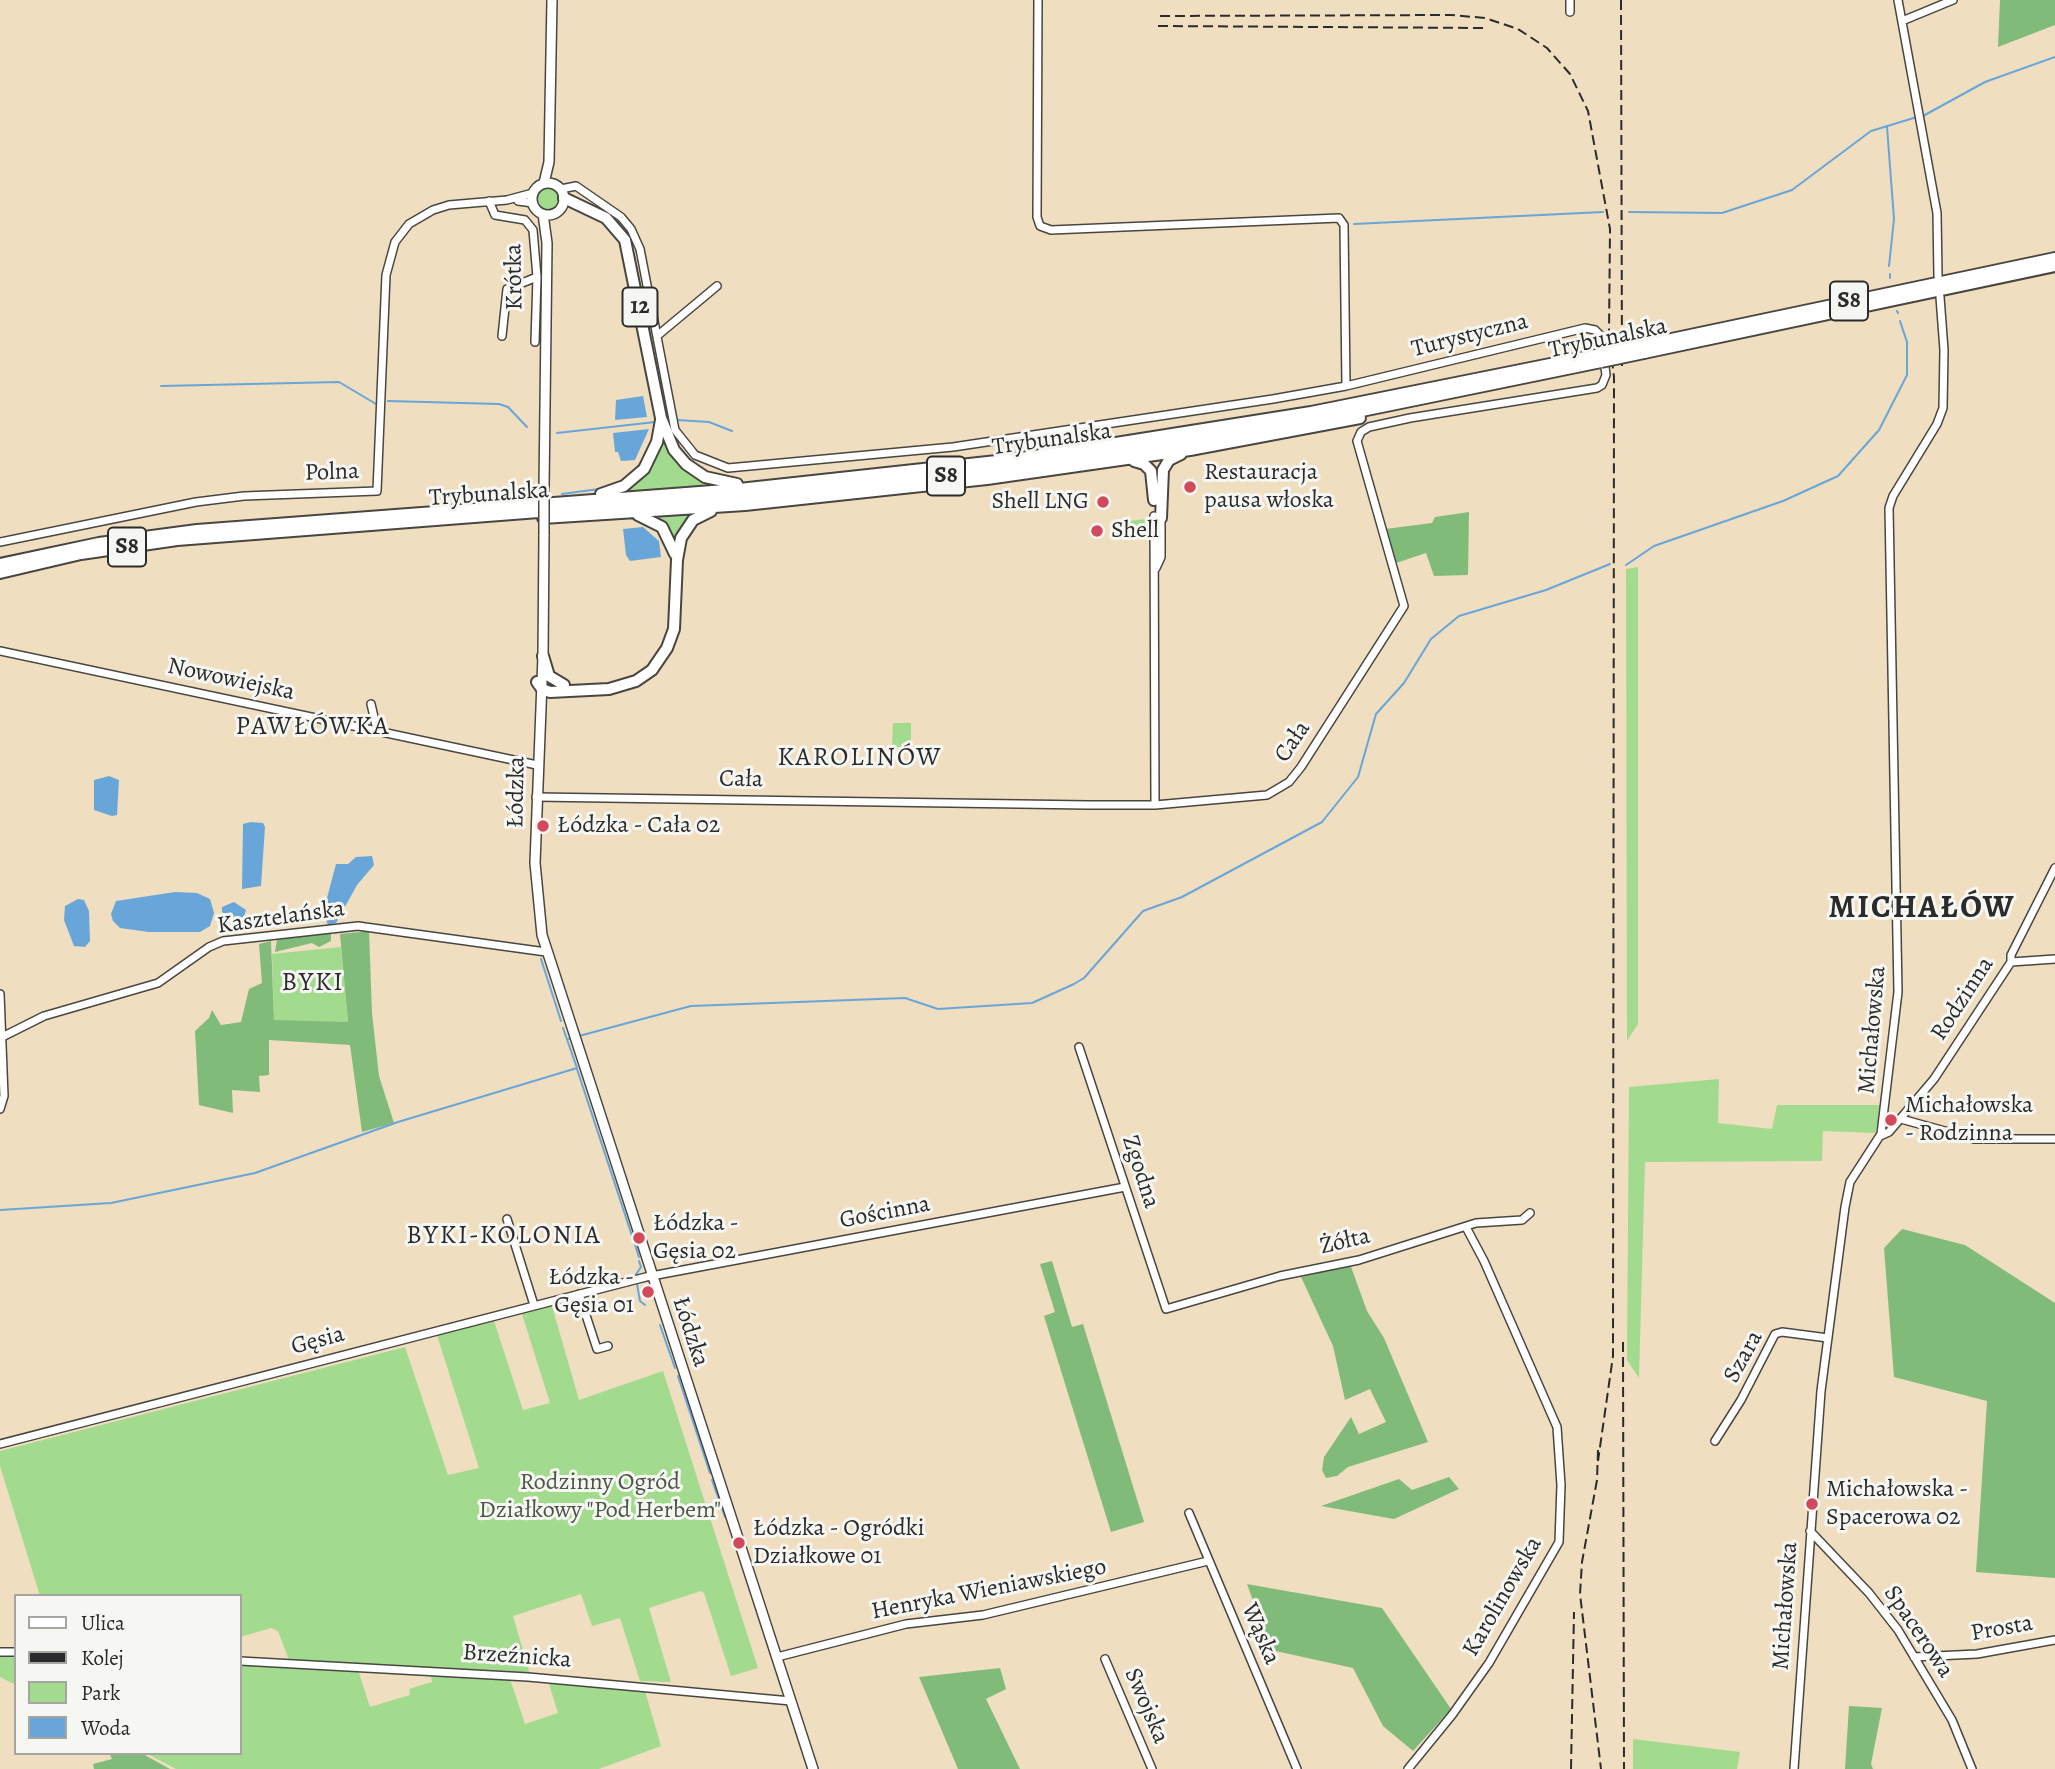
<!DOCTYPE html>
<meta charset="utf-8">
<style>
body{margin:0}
#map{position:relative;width:2055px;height:1769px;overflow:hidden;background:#f0dec0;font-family:Alegreya,serif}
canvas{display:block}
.legend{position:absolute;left:14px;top:1594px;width:228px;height:161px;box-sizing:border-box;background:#f6f6f2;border:2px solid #a5a5a2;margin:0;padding:9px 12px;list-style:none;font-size:21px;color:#2b2b2b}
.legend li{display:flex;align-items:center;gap:14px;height:35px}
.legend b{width:35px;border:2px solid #a5a5a2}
</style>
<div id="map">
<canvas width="2055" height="1769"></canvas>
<ul class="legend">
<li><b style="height:9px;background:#fff"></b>Ulica</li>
<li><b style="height:9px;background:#2b2b2b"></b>Kolej</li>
<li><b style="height:19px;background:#a2db8e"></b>Park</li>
<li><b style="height:19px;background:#68a6da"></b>Woda</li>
</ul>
</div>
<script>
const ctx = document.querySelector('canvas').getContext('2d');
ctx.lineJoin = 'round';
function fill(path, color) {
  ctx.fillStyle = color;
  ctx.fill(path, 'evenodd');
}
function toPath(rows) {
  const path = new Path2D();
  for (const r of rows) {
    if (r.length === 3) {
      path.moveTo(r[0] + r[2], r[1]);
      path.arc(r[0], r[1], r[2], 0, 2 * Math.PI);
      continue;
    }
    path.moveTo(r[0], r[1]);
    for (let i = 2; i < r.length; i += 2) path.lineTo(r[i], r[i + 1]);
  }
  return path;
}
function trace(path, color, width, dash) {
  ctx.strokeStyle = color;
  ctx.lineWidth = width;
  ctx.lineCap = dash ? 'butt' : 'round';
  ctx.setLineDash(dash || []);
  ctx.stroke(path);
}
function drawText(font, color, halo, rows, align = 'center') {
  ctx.font = font + ' Alegreya,serif';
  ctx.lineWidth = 6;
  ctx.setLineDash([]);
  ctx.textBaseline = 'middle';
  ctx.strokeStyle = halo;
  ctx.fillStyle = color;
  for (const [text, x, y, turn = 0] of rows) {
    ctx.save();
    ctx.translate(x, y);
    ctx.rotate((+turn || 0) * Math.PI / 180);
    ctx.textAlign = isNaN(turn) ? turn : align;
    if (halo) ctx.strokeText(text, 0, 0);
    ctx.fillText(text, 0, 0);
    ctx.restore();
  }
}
fill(toPath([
 [548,199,12],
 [663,431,671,451,719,484,621,493,647,470,656,456],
 [697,512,676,545,650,515],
 [1147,519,1151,523,1147,534,1128,536,1128,521],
 [1638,567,1638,1024,1627,1041,1626,569],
 [893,723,911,723,911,747,892,747],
 [341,947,348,1022,274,1021,272,954],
 [1719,1079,1718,1123,1772,1129,1777,1105,1881,1105,1879,1122,1875,1133,1823,1131,1822,1161,1645,1162,1639,1378,1627,1360,1629,1087],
 [552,1306,579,1400,663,1371,758,1668,731,1676,704,1593,701,1591,649,1608,671,1682,640,1681,620,1618,592,1626,581,1594,513,1616,530,1674,289,1660,278,1631,271,1628,240,1637,240,1596,40,1596,0,1466,0,1451,405,1347,448,1475,479,1468,437,1335,494,1321,523,1410,550,1403,522,1314],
 [0,1656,16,1656,16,1685,0,1677],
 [240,1665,358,1670,370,1707,410,1695,409,1689,432,1682,431,1675,510,1679,525,1724,558,1713,548,1681,645,1691,661,1746,599,1769,176,1769,146,1753,240,1753],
 [1633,1739,1740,1752,1737,1769,1633,1769]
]), '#a2db8e');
fill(toPath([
 [2000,0,2055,0,2055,25,1998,47],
 [1469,512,1468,575,1434,576,1426,553,1396,563,1385,529,1432,523,1435,517],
 [369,931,372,1013,379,1076,394,1123,362,1132,350,1045,269,1040,269,1075,259,1076,260,1092,232,1090,233,1113,199,1105,195,1031,209,1018,212,1010,221,1025,241,1022,249,989,262,983,259,944,271,941,274,1020,348,1022,340,934],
 [331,932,331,941,319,947,312,943,275,952,277,939],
 [1902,1229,1965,1245,2055,1303,2055,1578,1976,1572,1987,1401,1894,1377,1884,1248],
 [1052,1261,1072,1327,1083,1324,1144,1522,1111,1532,1044,1316,1055,1312,1040,1264],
 [1350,1264,1367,1311,1384,1338,1428,1442,1348,1467,1337,1476,1326,1478,1322,1470,1324,1457,1351,1417,1359,1434,1386,1422,1370,1389,1345,1400,1333,1346,1301,1277],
 [1449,1477,1459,1489,1394,1519,1321,1506,1399,1479,1412,1490],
 [1247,1584,1382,1608,1451,1709,1413,1751,1383,1726,1353,1668,1271,1650],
 [1000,1668,1006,1689,986,1699,1020,1769,958,1769,919,1677],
 [1849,1706,1882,1708,1871,1764,1873,1769,1845,1769],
 [109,1753,141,1753,170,1769,94,1769,93,1764,112,1759]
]), '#81bb79');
fill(toPath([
 [643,396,647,417,615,420,616,400],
 [649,429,635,460,621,461,618,452,615,452,613,433],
 [643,527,659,541,661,557,630,561,626,555,623,529],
 [109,776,119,780,117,815,112,816,94,810,94,780],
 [251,822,263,823,265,827,261,886,242,889,243,824],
 [372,856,374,865,357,885,336,923,328,925,323,913,336,864,348,864,356,857],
 [175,892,197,893,210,899,214,913,210,926,200,932,149,932,120,928,113,921,111,914,116,901],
 [78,899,84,900,89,911,90,941,85,947,74,946,64,920,65,906],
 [234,902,246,910,243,920,236,921,222,912,222,907]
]), '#68a6da');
trace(toPath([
 [1923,116,1985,82,2055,57],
 [1887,127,1894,219,1889,266],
 [1629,212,1722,213,1792,190,1871,131,1917,117],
 [1354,224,1603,212],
 [1890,274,1890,278],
 [1897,311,1898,313],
 [161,386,339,382,376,404],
 [388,401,499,404,508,407,527,427],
 [677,420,709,422,732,431],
 [557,433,655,422],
 [635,470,642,461],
 [562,494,599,489],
 [1626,565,1654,546,1783,501,1838,476,1879,430,1907,375,1907,342,1900,321],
 [541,959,561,1021],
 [579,1036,691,1006,905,998,938,1009,1032,1003,1074,984,1084,978,1143,911,1182,897,1322,822,1358,777,1376,714,1404,683,1431,639,1459,616,1546,590,1610,564],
 [567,1039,573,1038],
 [577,1069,639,1257],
 [0,1210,111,1203,255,1173,398,1122,577,1068,563,1028],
 [635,1276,641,1267,639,1261],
 [637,1284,640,1301,645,1305],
 [660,1325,675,1368],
 [678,1376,710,1473],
 [712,1480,725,1517]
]), '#68a6da', 2);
const minor = toPath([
 [1038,0,1037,217,1040,226,1051,230,1339,218,1344,225,1346,386],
 [1570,0,1570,12],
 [1898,0,1937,213,1938,276],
 [1902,21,1953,0],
 [489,201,495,215,525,220,533,230,537,277,535,342],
 [518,201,533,203],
 [502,336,507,289,537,277],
 [657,336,717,286],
 [1154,516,1155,805],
 [0,542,196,502,244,496,377,491,386,275,395,242,409,224,433,210,449,205,507,200,533,193],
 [1156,568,1161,557,1161,518],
 [0,651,537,765],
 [371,704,377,730],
 [536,797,1088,805,1155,805,1267,795,1289,782,1301,767,1404,606,1357,441,1361,432,1369,427,1410,418,1597,388,1602,385,1606,375,1601,336,1595,330,1585,328,1346,386,1273,399,953,447,728,468,695,455,675,430,640,249,631,229,621,217,576,186,561,189],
 [2011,962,2055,959],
 [0,994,4,1096,0,1109],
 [0,1038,44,1016,158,983,209,947,223,941,358,926,546,952],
 [1079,1047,1166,1309,1280,1276,1359,1260,1476,1223,1522,1220,1530,1213],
 [1901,1119,1974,1139,2055,1139],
 [1880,1136,1889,1132,1934,1079,2011,962,2011,955,2055,868],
 [507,1219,534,1305],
 [579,1294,597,1349,608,1346],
 [1715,1441,1741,1400,1775,1334,1782,1332,1828,1338],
 [0,1444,646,1277,1125,1187],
 [1189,1513,1297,1769],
 [1810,1531,1869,1593,1898,1630,1952,1720,1972,1769],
 [0,1652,16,1652],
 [777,1657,906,1624,983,1615,1208,1561],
 [1914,1657,1977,1654,2055,1640],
 [1105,1659,1152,1769],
 [240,1661,528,1677,791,1701],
 [1408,1769,1452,1715,1489,1663,1559,1542,1561,1485,1557,1427,1484,1261,1467,1229],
 [1794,1769,1821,1391,1845,1207,1850,1182,1881,1134,1898,992,1889,508,1893,496,1937,424,1943,408,1944,350,1940,297]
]);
const major = toPath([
 [548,199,16],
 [544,183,549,162,552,0],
 [543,214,547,243,544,487],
 [544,535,543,656,535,863,542,935,813,1769]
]);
const highway = toPath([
 [564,198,606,218,625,240,661,418,674,450,686,464,705,477,737,484],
 [1643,345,2055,258],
 [1644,353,2055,266],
 [1134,461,1144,464,1151,471,1154,500],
 [601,494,624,486,644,469,657,442,661,420],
 [638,515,662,527,675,554],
 [543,518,745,505,987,479,1190,450,1360,418],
 [1161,518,1163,470,1169,460,1181,454],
 [0,564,99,543,197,530,739,489,1015,459,1311,412,1600,354],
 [0,573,81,554,177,540,797,492,1069,460,1357,412,1601,362],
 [543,656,549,676,564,685],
 [537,682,542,689,550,692,609,689,636,681,652,670,667,648,674,629,677,560,681,538,693,520,711,511]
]);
trace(minor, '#494641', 10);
trace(major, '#494641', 12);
trace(highway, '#494641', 14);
trace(minor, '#fff', 7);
trace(major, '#fff', 9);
trace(highway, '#fff', 10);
trace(toPath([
 [1621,0,1622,366],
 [1160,16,1451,15,1485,18,1518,29,1547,48,1570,74,1588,111,1610,229,1609,334,1614,377,1613,1356,1598,1461],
 [1158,26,1485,28],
 [1623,1342,1624,1769],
 [1598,1450,1597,1480,1582,1562,1580,1594,1601,1769],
 [1571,1769,1574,1612]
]), '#2b2b2b', 2, [10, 5]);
const majorBridge = toPath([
 [544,535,544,487]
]);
const highwayBridge = toPath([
 [1600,354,1643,345],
 [1601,362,1644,353]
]);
trace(majorBridge, '#494641', 12, []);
trace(highwayBridge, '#494641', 14, []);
trace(majorBridge, '#fff', 9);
trace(highwayBridge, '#fff', 10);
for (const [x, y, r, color] of [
 [1190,487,7,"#d1495b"],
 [1103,502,7,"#d1495b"],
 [1097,531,7,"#d1495b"],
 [543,826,7,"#d1495b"],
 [1891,1120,7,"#d1495b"],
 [639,1238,7,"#d1495b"],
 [648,1292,7,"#d1495b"],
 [1812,1504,7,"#d1495b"],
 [739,1543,7,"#d1495b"]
]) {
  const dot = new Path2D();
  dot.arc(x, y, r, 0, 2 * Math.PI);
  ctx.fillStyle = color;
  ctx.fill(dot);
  trace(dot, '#f6f6f2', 2.5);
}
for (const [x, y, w] of [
 [1849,301,38],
 [640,307,35],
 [946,476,38],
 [127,547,38]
]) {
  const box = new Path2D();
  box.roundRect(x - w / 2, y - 19.5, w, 39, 5);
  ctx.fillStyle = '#f6f6f2';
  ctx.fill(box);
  trace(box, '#2b2b2b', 2);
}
drawText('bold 23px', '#2b2b2b', null, [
 ["S8",1849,301],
 ["12",640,307],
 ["S8",946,476],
 ["S8",127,547]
]);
drawText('24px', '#2b2b2b', '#f6f6f2', [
 ["Krótka",515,277,-91],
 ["Turystyczna",1470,336,-14],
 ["Trybunalska",1608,339,-12],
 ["Trybunalska",1052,440,-8],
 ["Polna",332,473,-2],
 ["Trybunalska",489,495,-4],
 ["Nowowiejska",231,680,12],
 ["Cała",1293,742,-56],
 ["Cała",741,780,1],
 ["Łódzka",517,792,-89],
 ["Kasztelańska",281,918,-8],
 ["Rodzinna",1963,999,-57],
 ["Michałowska",1873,1030,-85],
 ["Zgodna",1140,1172,72],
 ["Gościnna",885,1213,-11],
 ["Żółta",1345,1242,-13],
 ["Łódzka",690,1332,72],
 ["Gęsia",318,1341,-15],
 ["Szara",1744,1357,-61],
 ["Henryka Wieniawskiego",989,1590,-11],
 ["Karolinowska",1503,1597,-60],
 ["Michałowska",1786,1606,-86],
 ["Prosta",2002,1629,-10],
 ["Spacerowa",1918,1632,56],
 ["Wąska",1260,1634,67],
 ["Brzeźnicka",517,1657,4],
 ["Swojska",1146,1706,67]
]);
drawText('24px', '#2b2b2b', '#f6f6f2', [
 ["Restauracja",1204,473],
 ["pausa włoska",1204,501],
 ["Shell LNG",1089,502,"right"],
 ["Shell",1111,531],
 ["Łódzka - Cała 02",557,826],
 ["Michałowska",1905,1106],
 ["- Rodzinna",1905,1134],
 ["Łódzka -",653,1224],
 ["Gęsia 02",653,1252],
 ["Łódzka -",634,1278,"right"],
 ["Gęsia 01",634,1306,"right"],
 ["Michałowska -",1826,1490],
 ["Spacerowa 02",1826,1518],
 ["Łódzka - Ogródki",753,1529],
 ["Działkowe 01",753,1557]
], 'left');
drawText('24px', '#495744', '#f6f6f2', [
 ["Rodzinny Ogród",600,1483],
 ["Działkowy \"Pod Herbem\"",600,1511]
]);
ctx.letterSpacing = '2px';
drawText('26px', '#2b2b2b', '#f6f6f2', [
 ["PAWŁÓWKA",313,728],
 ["KAROLINÓW",860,759],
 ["BYKI",313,984],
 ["BYKI-KOLONIA",504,1237]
]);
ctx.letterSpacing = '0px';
ctx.letterSpacing = '2px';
drawText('bold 32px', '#2b2b2b', '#f6f6f2', [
 ["MICHAŁÓW",1922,909]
]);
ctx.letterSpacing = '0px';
</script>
